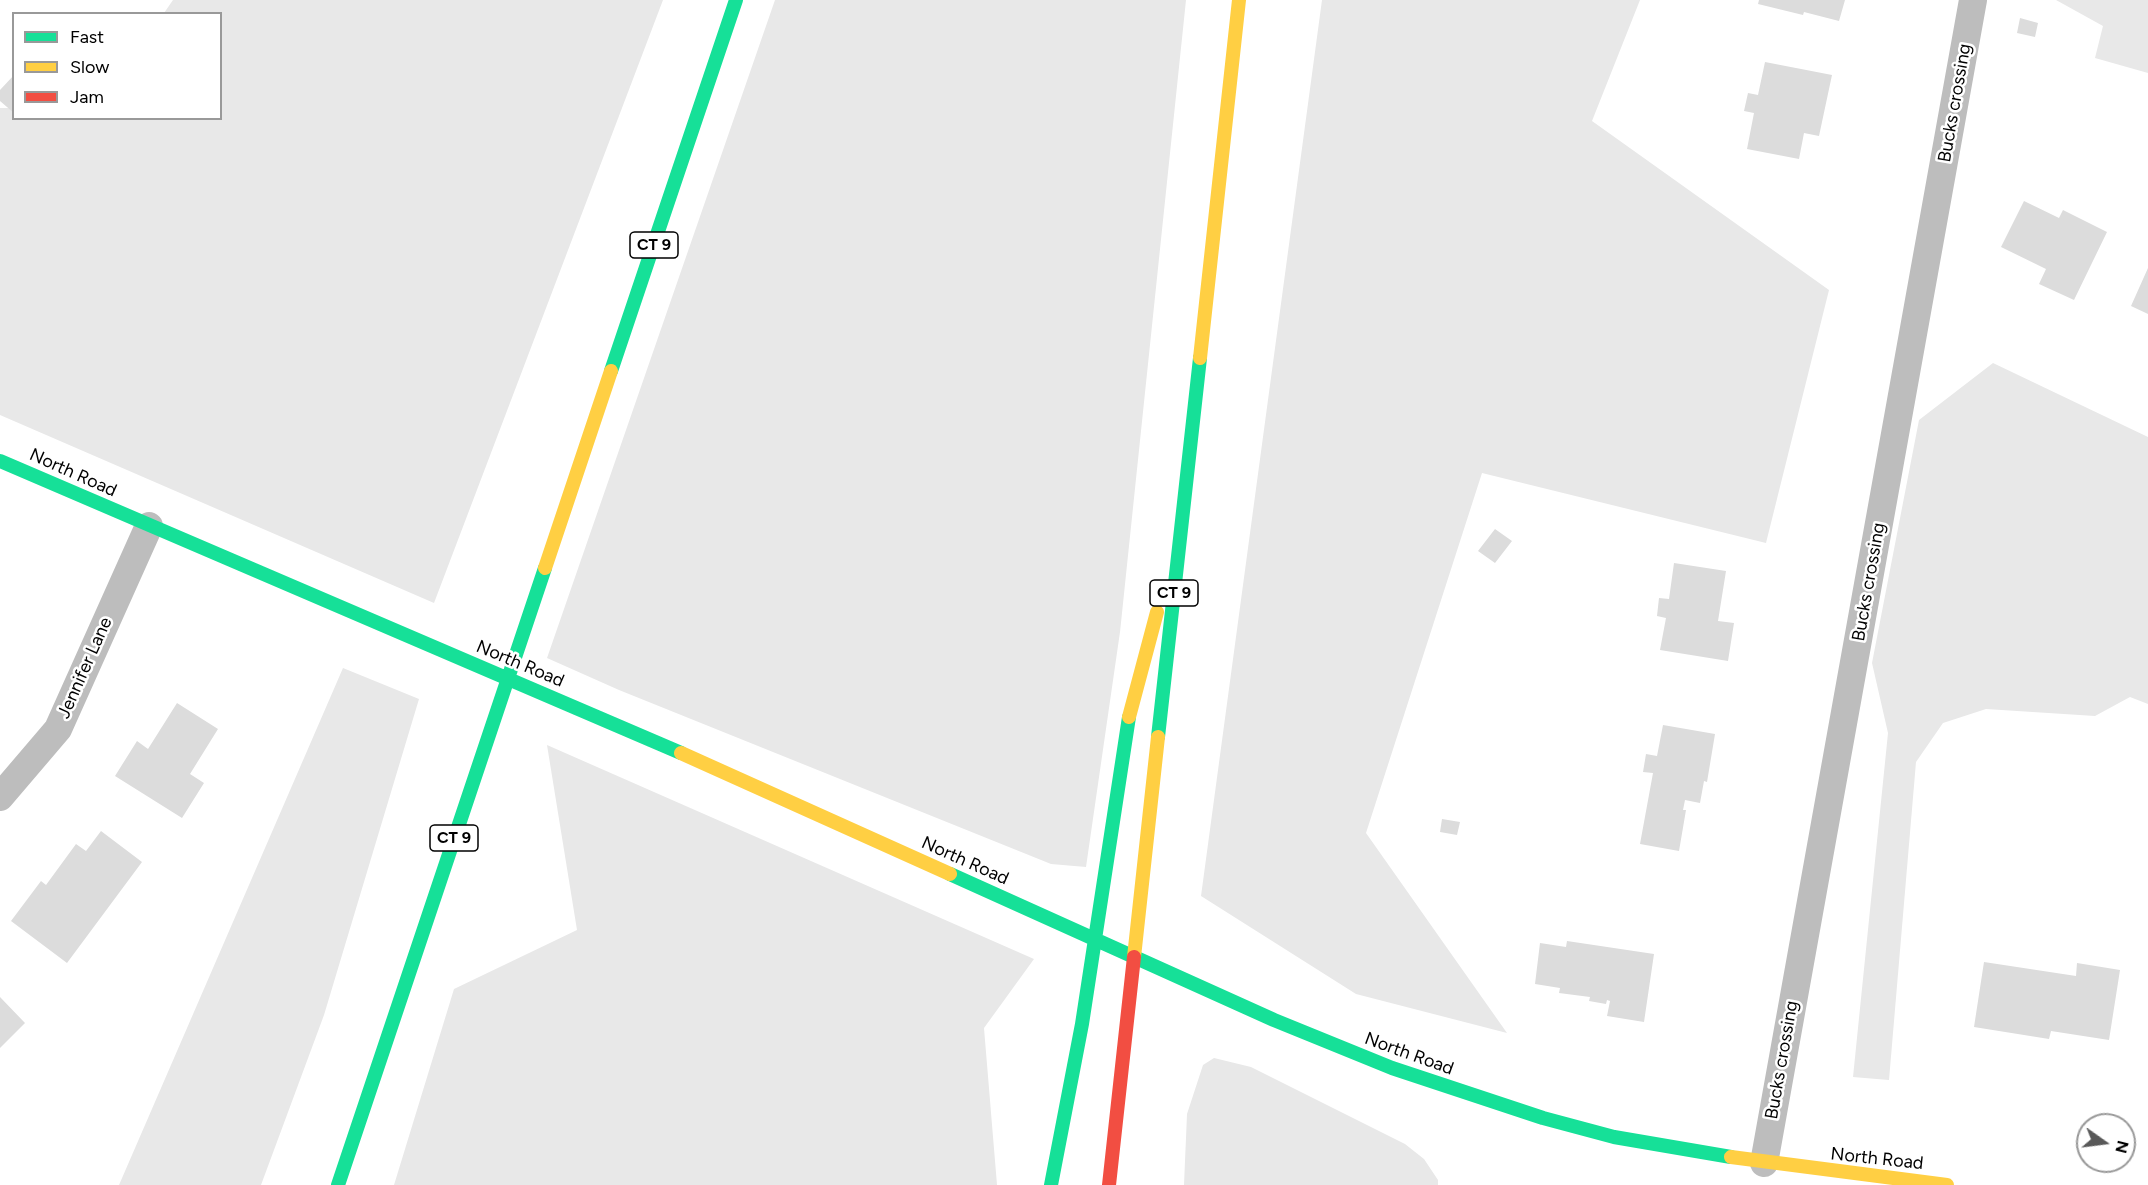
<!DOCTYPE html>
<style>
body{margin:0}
#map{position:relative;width:2148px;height:1185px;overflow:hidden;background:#fff;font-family:Figtree,sans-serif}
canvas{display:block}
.legend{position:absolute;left:12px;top:12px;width:210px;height:108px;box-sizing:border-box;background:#fff;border:2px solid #999;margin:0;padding:8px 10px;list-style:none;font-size:18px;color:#000}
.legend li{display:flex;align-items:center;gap:12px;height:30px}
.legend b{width:30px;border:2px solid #999}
.north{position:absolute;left:2076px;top:1113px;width:60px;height:60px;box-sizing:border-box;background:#fff;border:2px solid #999;border-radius:50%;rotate:104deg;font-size:16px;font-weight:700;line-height:24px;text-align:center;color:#000}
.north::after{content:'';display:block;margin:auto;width:21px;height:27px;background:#595959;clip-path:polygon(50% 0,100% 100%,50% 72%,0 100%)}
</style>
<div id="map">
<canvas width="2148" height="1185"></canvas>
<ul class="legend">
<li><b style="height:8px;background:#16e098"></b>Fast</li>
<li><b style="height:8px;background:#ffcf43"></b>Slow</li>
<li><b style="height:8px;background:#f24e42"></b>Jam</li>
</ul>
<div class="north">N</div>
</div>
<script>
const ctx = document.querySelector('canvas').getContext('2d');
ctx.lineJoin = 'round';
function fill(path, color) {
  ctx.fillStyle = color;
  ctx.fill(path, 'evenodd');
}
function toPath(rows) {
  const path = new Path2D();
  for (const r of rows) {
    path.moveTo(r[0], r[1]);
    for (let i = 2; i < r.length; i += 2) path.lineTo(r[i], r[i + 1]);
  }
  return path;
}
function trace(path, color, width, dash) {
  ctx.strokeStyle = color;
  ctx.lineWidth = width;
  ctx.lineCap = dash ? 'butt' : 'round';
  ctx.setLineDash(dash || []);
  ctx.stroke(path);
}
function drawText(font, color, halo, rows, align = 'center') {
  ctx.font = font + ' Figtree,sans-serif';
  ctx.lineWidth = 5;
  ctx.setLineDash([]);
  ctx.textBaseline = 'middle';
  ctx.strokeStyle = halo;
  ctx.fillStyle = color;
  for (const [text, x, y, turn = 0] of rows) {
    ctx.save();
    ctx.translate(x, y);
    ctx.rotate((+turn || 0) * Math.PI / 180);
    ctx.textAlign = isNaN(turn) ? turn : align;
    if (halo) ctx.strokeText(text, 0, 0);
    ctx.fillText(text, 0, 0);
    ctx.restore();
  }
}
fill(toPath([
 [173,0,663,0,434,603,0,415,0,108,13,108,14,118,220,118,220,14,164,13],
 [775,0,1186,0,1120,632,1086,867,1051,864,619,690,547,658],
 [1322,0,1640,0,1592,121,1829,290,1766,543,1482,473,1366,833,1507,1033,1356,994,1201,896],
 [2056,0,2148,0,2148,73,2095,58,2103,26],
 [1993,363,2148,437,2148,704,2130,697,2095,716,1986,709,1943,723,1916,762,1889,1080,1853,1077,1888,733,1872,663,1919,420],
 [343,668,419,699,324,1015,261,1185,119,1185],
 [547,745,1034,959,984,1028,997,1185,394,1185,454,989,577,930],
 [1214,1058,1251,1067,1405,1144,1424,1159,1438,1180,1438,1185,1184,1185,1187,1114,1203,1065]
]), '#e8e8e8');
fill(toPath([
 [1759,0,1845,0,1839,21,1804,12,1803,15,1758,4],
 [2020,18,2038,23,2035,37,2017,33],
 [1765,62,1832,75,1819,136,1804,133,1799,159,1747,149,1754,113,1744,111,1748,93,1758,95],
 [14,75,14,113,0,101,0,90],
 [2024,201,2059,218,2063,210,2107,232,2074,300,2039,284,2046,269,2001,247],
 [2148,268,2148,314,2131,306],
 [1495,529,1512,541,1495,563,1478,551],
 [1674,563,1726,571,1718,621,1734,623,1728,661,1660,650,1666,618,1657,616,1659,598,1669,599],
 [177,703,218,729,190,774,204,783,182,818,115,776,137,741,148,749],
 [1663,725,1715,734,1707,782,1704,781,1700,803,1685,800,1683,810,1686,810,1679,851,1640,844,1653,773,1643,772,1646,754,1657,756],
 [1442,819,1460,822,1457,835,1440,832],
 [101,831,142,862,67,963,11,921,41,881,46,885,76,844,86,851],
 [1567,941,1654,954,1644,1022,1607,1016,1610,1001,1607,1000,1606,1004,1589,1001,1590,997,1559,993,1560,988,1535,984,1540,943,1566,947],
 [1984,962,2076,976,2077,963,2120,970,2109,1040,2051,1031,2049,1039,1974,1027],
 [0,997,25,1023,0,1048]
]), '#dcdcdc');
trace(toPath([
 [0,797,58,729,149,526],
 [1764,1163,1973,0]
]), '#bdbdbd', 28);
trace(toPath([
 [611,371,736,0],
 [0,461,681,753],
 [1158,737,1200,358],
 [950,874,1274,1020,1392,1068,1543,1118,1614,1137,1731,1157],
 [338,1185,545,568],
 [1051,1185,1082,1024,1129,717]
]), '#16e098', 14);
trace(toPath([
 [1200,358,1239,0],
 [545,568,611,371],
 [1129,717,1157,612],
 [681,753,950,874],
 [1134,957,1158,737],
 [1731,1157,1947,1185]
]), '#ffcf43', 14);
trace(toPath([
 [1109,1185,1134,957]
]), '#f24e42', 14);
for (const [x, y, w] of [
 [654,245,48],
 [1174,593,48],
 [454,838,48]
]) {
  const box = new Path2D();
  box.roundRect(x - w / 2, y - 13, w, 26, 4.5);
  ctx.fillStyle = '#fff';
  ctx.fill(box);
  trace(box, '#000', 1.5);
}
drawText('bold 16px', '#000', null, [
 ["CT 9",654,245],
 ["CT 9",1174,593],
 ["CT 9",454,838]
]);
drawText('18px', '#000', '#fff', [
 ["Bucks crossing",1955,103,-80],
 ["North Road",73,473,24],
 ["Bucks crossing",1869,582,-80],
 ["North Road",520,664,23],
 ["Jennifer Lane",85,668,-66],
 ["North Road",965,861,24],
 ["North Road",1409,1054,20],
 ["Bucks crossing",1782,1060,-80],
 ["North Road",1877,1159,6]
]);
</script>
